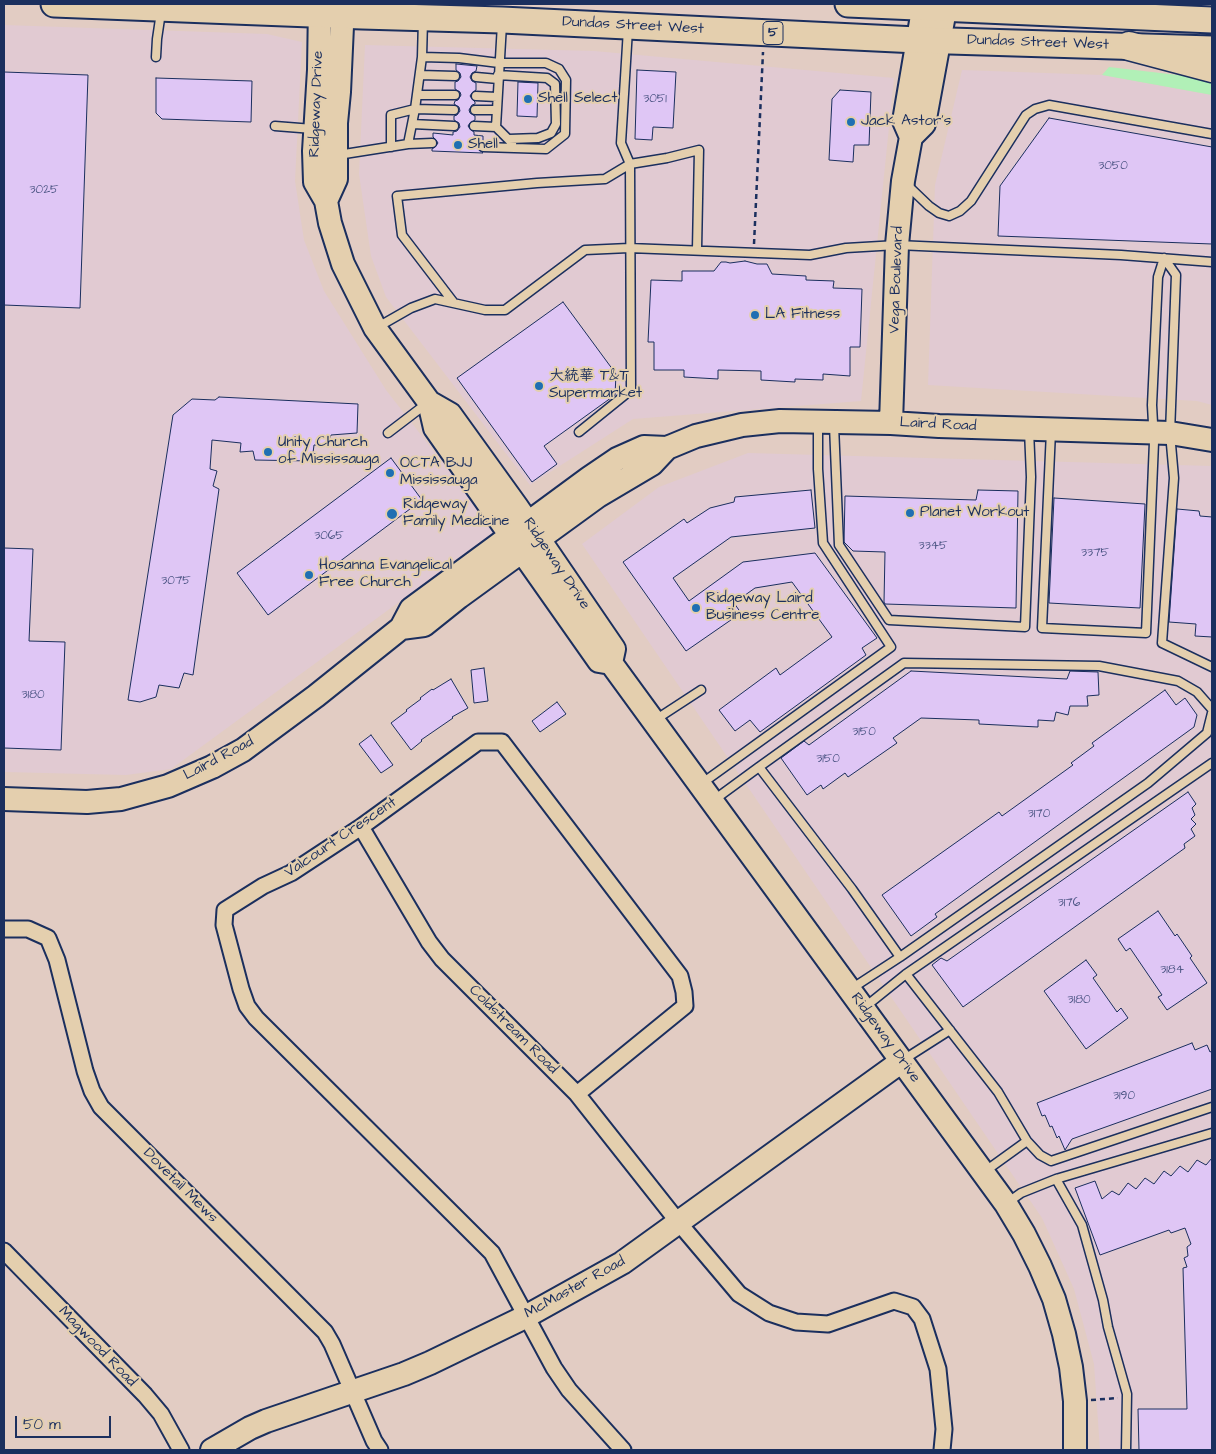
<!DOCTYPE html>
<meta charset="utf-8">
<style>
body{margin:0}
#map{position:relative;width:1216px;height:1454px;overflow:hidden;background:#e2ccc3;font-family:"Architects Daughter",sans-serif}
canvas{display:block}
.frame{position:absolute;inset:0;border:5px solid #1b2f5e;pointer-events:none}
.scale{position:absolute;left:15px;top:1416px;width:96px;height:22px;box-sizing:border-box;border:2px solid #1b2f5e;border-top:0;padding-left:6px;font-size:15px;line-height:18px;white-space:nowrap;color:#1b2f5e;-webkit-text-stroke:4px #e4cfae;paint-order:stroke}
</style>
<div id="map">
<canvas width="1216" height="1454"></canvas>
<div class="frame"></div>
<div class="scale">50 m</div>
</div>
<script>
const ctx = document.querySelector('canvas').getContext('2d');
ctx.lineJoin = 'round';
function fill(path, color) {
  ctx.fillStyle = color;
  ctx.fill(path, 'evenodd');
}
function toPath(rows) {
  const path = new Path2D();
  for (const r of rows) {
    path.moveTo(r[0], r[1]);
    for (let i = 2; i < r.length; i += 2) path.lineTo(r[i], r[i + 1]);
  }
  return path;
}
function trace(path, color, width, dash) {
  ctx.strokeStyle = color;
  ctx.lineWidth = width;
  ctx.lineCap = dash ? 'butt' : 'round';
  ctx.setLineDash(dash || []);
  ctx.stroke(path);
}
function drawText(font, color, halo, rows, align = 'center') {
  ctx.font = font + ' "Architects Daughter","LXGW WenKai TC",sans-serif';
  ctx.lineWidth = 4;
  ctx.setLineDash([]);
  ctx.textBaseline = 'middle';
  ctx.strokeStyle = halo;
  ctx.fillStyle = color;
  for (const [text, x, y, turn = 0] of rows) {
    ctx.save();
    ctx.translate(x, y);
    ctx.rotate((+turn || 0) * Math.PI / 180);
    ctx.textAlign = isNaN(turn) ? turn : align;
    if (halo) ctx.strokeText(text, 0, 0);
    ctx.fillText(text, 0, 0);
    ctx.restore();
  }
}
fill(toPath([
 [4,25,267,34,302,42,295,181,304,240,324,291,386,390,496,531,171,769,126,775,4,772],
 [365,45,594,51,894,78,861,401,633,419,530,485,386,297,371,256,359,174],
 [962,70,1102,75,1212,95,1212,405,1197,401,928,385,935,185],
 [748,453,1212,466,1212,1450,1100,1450,1094,1364,1074,1289,1042,1218,582,544,659,487]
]), '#e1cad2');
fill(toPath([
 [1109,67,1212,79,1212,95,1102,75]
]), '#b1f0b7');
const building = toPath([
 [456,64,477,66,476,71,472,73,470,77,472,81,476,83,476,90,472,93,470,96,473,100,475,102,475,104,472,105,469,110,470,113,475,116,475,120,470,123,468,126,471,130,474,132,474,135,483,136,483,141,479,144,477,147,483,153,432,151,432,149,435,147,438,143,436,140,433,137,433,133,453,135,453,132,457,131,460,127,459,123,454,120,454,116,457,115,460,111,459,107,454,104,455,101,458,100,461,95,460,92,455,89,455,82,458,81,461,77,460,73,456,70,456,64],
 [637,70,676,72,673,128,653,127,652,140,635,139,637,70],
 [4,72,88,75,80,308,4,305,4,72],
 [156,78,252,81,251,122,162,119,156,113,156,78],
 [518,82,538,83,537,117,517,116,518,82],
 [840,90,871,92,869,145,854,145,853,162,829,160,832,99,840,90],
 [1049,118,1212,147,1212,244,998,236,1000,186,1049,118],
 [745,261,757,264,767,264,772,274,806,276,806,280,834,281,833,288,862,289,860,347,850,347,850,376,823,374,823,380,795,379,795,382,761,380,761,371,718,370,718,379,684,377,684,370,654,370,654,342,648,342,651,280,682,281,682,271,714,271,721,262,726,262,730,263,745,261],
 [563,302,616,374,615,395,544,446,557,464,532,482,457,378,563,302],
 [219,397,358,404,357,433,331,435,327,445,314,445,312,461,255,460,253,451,240,452,241,443,212,440,210,469,217,471,213,486,219,489,193,675,184,673,179,688,159,685,156,697,140,702,128,700,173,415,192,399,215,400,219,397],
 [391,458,422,500,268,615,237,573,391,458],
 [811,490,815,528,731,537,673,578,689,601,743,562,815,553,877,638,862,648,866,655,760,732,750,720,735,731,719,710,776,668,780,675,832,637,792,582,755,588,734,603,741,613,686,651,623,562,684,519,687,523,710,508,734,502,735,497,811,490],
 [978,490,1018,491,1016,608,885,604,884,602,885,552,853,551,844,542,845,496,976,500,978,490],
 [1054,498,1145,504,1140,608,1049,603,1054,498],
 [1177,509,1199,511,1200,516,1212,517,1212,637,1195,636,1196,624,1169,622,1177,509],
 [4,548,33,549,29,641,65,642,61,750,4,748,4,548],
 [484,668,488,701,474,703,471,670,484,668],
 [911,671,1067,679,1070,671,1098,672,1099,695,1087,696,1088,706,1070,706,1068,715,1056,712,1054,721,1038,720,1038,727,979,724,979,720,921,718,893,738,897,743,848,777,845,773,823,789,821,785,807,795,781,758,804,741,809,745,911,671],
 [451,679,468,708,452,717,453,718,421,740,422,741,411,750,391,723,407,711,406,710,421,699,420,698,432,689,433,690,451,679],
 [1165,690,1176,705,1185,698,1197,715,1194,727,935,914,937,917,911,936,882,895,999,812,1002,816,1073,765,1071,763,1094,746,1092,743,1165,690],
 [557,702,566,714,540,732,532,721,557,702],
 [371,735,393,765,381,773,359,744,371,735],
 [1188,792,1196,804,1192,808,1195,815,1191,819,1196,824,1191,829,1195,836,1184,844,1185,848,963,1007,932,965,941,958,947,961,1188,792],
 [1158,911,1175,936,1177,934,1192,956,1190,958,1207,983,1167,1010,1158,997,1162,995,1130,948,1126,951,1118,939,1158,911],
 [1086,960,1097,975,1093,978,1117,1012,1121,1008,1128,1018,1086,1049,1044,991,1086,960],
 [1192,1043,1195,1050,1207,1045,1210,1052,1212,1051,1212,1089,1072,1139,1065,1150,1059,1136,1057,1138,1052,1126,1050,1127,1045,1115,1042,1116,1037,1103,1192,1043],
 [1212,1158,1212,1450,1139,1450,1138,1409,1187,1409,1183,1268,1187,1267,1184,1258,1188,1256,1187,1247,1191,1244,1185,1228,1171,1233,1169,1230,1100,1255,1075,1188,1095,1181,1102,1199,1112,1191,1119,1195,1128,1183,1136,1189,1145,1178,1154,1184,1164,1171,1171,1176,1180,1166,1188,1172,1197,1160,1206,1165,1212,1158]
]);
fill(building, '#dfc6f5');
trace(building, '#1b2f5e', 1);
const lane = toPath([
 [502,24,496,127,512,143],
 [156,57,157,39,161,12],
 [422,57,459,58,499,63,546,63,559,69,566,80,565,134,546,149,483,147],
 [420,75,455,76],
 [498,75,547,78,555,84,556,124,551,133,538,138,509,139],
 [476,77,498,79],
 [417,95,455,95],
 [476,96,497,97],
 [475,110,496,110],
 [412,124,454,126],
 [275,126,313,129],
 [474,126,496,127],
 [408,144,432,143],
 [391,147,391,115,415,109,454,110],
 [338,155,408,144,415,109,422,57,423,20],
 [906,184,929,206,939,213,949,216,960,211,971,201,1026,115,1035,109,1049,105,1212,134],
 [1164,258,1176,275,1170,433,1174,478,1162,643,1212,667],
 [454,303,402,235,397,196,537,183,605,179,630,164,667,158,699,150,697,249],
 [376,328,411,308,435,299,485,310,505,310,585,250,629,248,810,255,846,248,897,245,1121,255,1212,262],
 [834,425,839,545,889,620,1025,627,1031,477,1029,430],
 [1051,431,1042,628,1146,633,1154,442,1152,405,1158,277,1164,258],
 [579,432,631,390,630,164,621,143,628,29],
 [388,433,426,404],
 [655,720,701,690],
 [759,767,904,663,1099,666,1178,681,1197,692,1212,709],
 [701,784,891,647,823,543,818,469,818,424],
 [714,800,759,767,852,889,900,957,851,989],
 [900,957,1148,783,1207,733,1212,713],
 [906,974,998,1092,1027,1141,1040,1155,1051,1161,1212,1107],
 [865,1007,906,974,1212,763],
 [903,1060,950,1030],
 [984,1172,1027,1141],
 [1056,1179,1082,1225,1103,1300,1108,1327,1127,1394,1126,1450],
 [1007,1203,1021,1193,1056,1179,1212,1133]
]);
const street = toPath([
 [361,827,429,942,442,959,577,1094,679,1223,739,1294,769,1313,796,1322,828,1324,894,1301,913,1307,922,1319,938,1369,944,1429,942,1450],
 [4,929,28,929,48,938,57,960,85,1071,92,1091,101,1107,325,1332,332,1344,374,1441,380,1450],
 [577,1094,685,1006,684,992,680,976,502,742,478,742,361,827,291,873,263,886,225,910,224,925,241,989,247,1006,256,1018,492,1253,554,1368,569,1390,623,1450],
 [4,1251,145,1395,161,1414,181,1450]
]);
const secondary = toPath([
 [320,4,319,70,314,151,315,182,326,201,330,223,343,264,375,328,429,402,435,428,599,661,611,663,1006,1204,1024,1234,1040,1266,1054,1299,1064,1334,1071,1367,1075,1401,1075,1450],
 [911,137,924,124,946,4],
 [326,201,336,179,336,123,339,92,343,4],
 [429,402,450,414,517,507,614,649,611,663],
 [891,423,897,245,903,181,911,137,904,121,924,4],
 [401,628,424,625,459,597,598,496,652,464,667,448,696,436,742,425,780,421,891,423,939,426,1170,433,1212,440],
 [4,799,87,802,121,799,168,786,212,767,243,750,316,696,401,628,411,609,589,478,617,459,644,447,667,448],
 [212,1450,250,1428,266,1421,404,1374,430,1363,525,1317,622,1263,902,1061]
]);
const primary = toPath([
 [54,4,362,16,502,20,917,40,1212,49],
 [848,4,1212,20]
]);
const highway = toPath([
 [1129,46,1212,68]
]);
trace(lane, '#1b2f5e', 11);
trace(street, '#1b2f5e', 19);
trace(secondary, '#1b2f5e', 26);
trace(primary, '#1b2f5e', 29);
trace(highway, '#1b2f5e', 31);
trace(toPath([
 [754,244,763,52],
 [1091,1400,1118,1398]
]), '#1b2f5e', 2.5, [5, 4]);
trace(lane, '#e4cfae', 8);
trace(street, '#e4cfae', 15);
trace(secondary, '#e4cfae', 22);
trace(primary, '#e4cfae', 25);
trace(highway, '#e4cfae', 28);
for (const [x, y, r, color] of [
 [528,99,5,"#1f6fb2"],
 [851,122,5,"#1f6fb2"],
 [458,145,5,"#1f6fb2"],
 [755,315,5,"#1f6fb2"],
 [539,386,5,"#1f6fb2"],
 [268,452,5,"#1f6fb2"],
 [390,473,5,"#1f6fb2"],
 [910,513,5,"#1f6fb2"],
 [392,514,6,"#1f6fb2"],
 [309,575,5,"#1f6fb2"],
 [696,608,5,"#1f6fb2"]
]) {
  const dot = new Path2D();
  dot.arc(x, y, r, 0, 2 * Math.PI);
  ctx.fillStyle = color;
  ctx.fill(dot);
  trace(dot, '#e4cfae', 2);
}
drawText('12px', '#4c5584', null, [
 ["3051",655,99],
 ["3050",1113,166],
 ["3025",44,190],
 ["3065",329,536],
 ["3345",933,546],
 ["3375",1095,553],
 ["3075",176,581],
 ["3180",33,695],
 ["3150",864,732],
 ["3150",828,759],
 ["3170",1039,814],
 ["3176",1069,903],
 ["3184",1172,970],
 ["3180",1079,1000],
 ["3190",1124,1096]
]);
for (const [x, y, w] of [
 [773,33,20]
]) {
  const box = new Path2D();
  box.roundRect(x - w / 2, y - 11.5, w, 23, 4);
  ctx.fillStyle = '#e4cfae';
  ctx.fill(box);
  trace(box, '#1b2f5e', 1);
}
drawText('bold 14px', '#1b2f5e', null, [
 ["5",773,33]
]);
drawText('15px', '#1b2f5e', '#e4cfae', [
 ["Dundas Street West",633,26,3],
 ["Dundas Street West",1038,43,2],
 ["Ridgeway Drive",317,104,-88],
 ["Vega Boulevard",897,280,-88],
 ["Laird Road",938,425,3],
 ["Ridgeway Drive",556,564,56],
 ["Laird Road",219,759,-28],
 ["Valcourt Crescent",341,838,-34],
 ["Coldstream Road",513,1030,45],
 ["Ridgeway Drive",885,1038,54],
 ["Dovetail Mews",180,1186,45],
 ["McMaster Road",575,1288,-29],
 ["Magwood Road",97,1347,46]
]);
drawText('15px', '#1b2f5e', '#e4cfae', [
 ["Shell Select",538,99],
 ["Jack Astor's",861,122],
 ["Shell",468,145],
 ["LA Fitness",765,315],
 ["大統華 T&T",549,377],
 ["Supermarket",549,394],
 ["Unity Church",278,443],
 ["of Mississauga",278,460],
 ["OCTA BJJ",400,464],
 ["Mississauga",400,481],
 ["Ridgeway",403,505],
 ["Family Medicine",403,522],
 ["Planet Workout",920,513],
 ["Hosanna Evangelical",319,566],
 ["Free Church",319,583],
 ["Ridgeway Laird",706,599],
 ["Business Centre",706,616]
], 'left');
</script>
